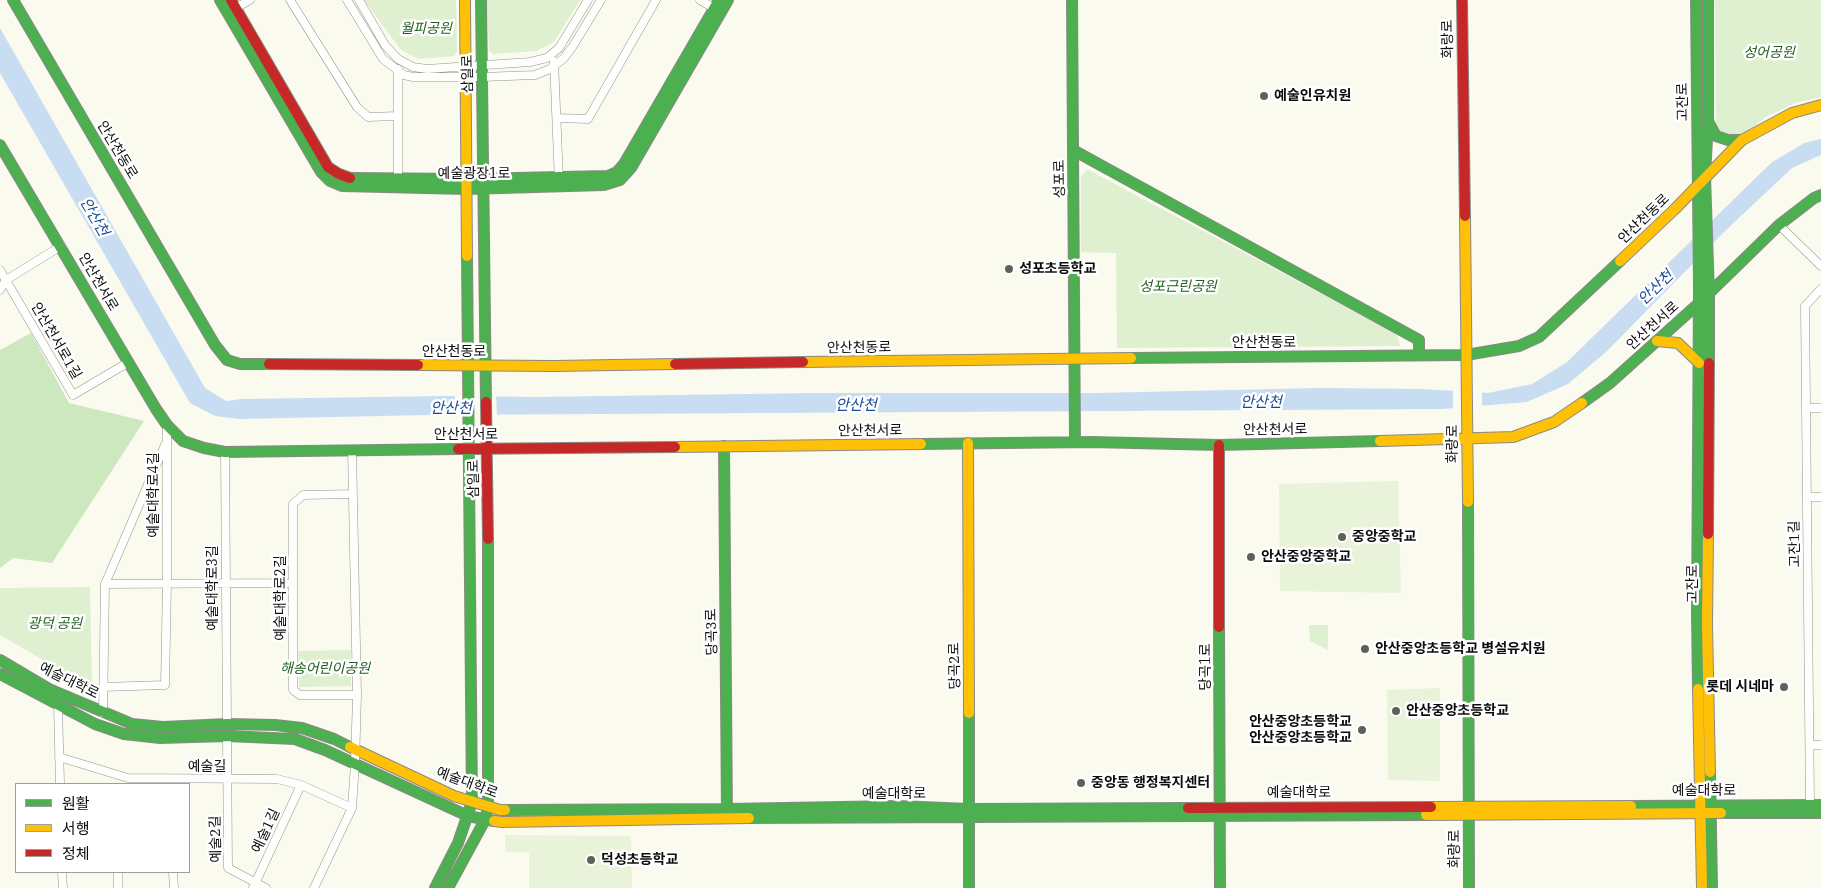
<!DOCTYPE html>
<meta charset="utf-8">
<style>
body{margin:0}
#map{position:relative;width:1821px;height:888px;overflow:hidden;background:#fafaef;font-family:"IBM Plex Serif","Noto Sans KR",serif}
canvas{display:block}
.legend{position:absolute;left:15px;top:783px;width:175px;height:90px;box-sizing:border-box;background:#fff;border:1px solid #9e9e9e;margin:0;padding:6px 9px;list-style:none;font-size:15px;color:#0c0c0c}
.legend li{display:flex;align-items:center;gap:10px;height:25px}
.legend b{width:25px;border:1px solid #9e9e9e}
</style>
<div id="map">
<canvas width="1821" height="888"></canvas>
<ul class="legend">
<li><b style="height:6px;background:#4caf50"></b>원활</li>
<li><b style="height:6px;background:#ffc107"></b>서행</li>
<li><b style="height:6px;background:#c62828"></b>정체</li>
</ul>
</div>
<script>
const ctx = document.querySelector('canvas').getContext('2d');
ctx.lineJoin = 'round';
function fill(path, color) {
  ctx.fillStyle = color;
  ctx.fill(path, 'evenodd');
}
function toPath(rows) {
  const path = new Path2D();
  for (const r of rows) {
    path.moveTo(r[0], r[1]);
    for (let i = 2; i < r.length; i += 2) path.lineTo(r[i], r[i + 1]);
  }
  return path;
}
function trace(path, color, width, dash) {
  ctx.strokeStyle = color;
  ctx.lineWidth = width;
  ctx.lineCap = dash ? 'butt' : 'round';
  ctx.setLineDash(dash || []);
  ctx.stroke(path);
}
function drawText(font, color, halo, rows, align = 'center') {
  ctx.font = font + ' "IBM Plex Serif","Noto Sans KR",serif';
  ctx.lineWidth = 5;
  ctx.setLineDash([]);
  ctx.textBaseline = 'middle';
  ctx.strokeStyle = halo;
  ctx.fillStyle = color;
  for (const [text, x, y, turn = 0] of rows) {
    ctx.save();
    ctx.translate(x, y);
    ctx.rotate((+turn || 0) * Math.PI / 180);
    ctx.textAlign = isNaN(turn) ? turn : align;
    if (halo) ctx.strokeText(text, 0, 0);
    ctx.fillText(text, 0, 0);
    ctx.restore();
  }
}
fill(toPath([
 [364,0,456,0,457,52,454,56,419,59,401,50],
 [487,0,580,0,554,42,536,51,493,54,489,51],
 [1715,0,1821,0,1821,97,1795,103,1766,117,1740,137,1727,135,1721,132,1716,126],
 [1087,169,1397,334,1400,346,1117,348,1116,253,1081,252,1081,177],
 [90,587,92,688,0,635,0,588],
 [1309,625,1328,625,1328,650,1310,641],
 [351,650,351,686,299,687,298,651]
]), '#def0d0');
fill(toPath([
 [31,333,69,403,144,421,52,563,13,558,0,568,0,350]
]), '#cde7be');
fill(toPath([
 [1398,481,1401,593,1280,591,1279,484],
 [1440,688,1440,781,1388,780,1387,690],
 [505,835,631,836,632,888,529,888,529,852,505,852]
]), '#e8f3da');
fill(toPath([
 [0,28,205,388,226,401,242,399,446,396,536,397,818,393,1098,393,1320,388,1422,389,1488,393,1532,384,1566,363,1771,163,1804,143,1821,139,1821,155,1792,168,1725,231,1606,352,1568,384,1527,402,1442,409,427,415,239,419,215,416,190,403,0,73]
]), '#c8dcf2');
fill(toPath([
 [1453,388,1482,390,1482,408,1453,410],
 [455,394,496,394,497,417,455,417]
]), '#fafaef');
const street = toPath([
 [290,0,357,107,368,117,398,116],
 [347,0,383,59,404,75,413,77,482,77,535,75,550,69,564,58,573,46,601,0],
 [359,0,385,45,398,59,413,67,427,69,530,62,547,58,559,48,588,0],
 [700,0,717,10],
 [232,10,250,0],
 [554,61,559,182],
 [557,118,588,119,656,0],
 [398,182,398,69],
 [1779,225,1821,266],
 [0,270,73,395,129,362],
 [0,290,6,280,61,246],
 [1806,408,1821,408],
 [225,452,227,724],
 [353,494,303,495,293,504,293,690,300,695,357,695],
 [1807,497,1821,497],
 [105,584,293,583],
 [103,687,165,685,167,583,167,425],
 [58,705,60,784],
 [103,713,105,584,165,445],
 [227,736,228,868,266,888],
 [1810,745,1821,745],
 [59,757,128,778,277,779,301,785,352,808],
 [1810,805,1805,306,1821,289],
 [62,872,63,888],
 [173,872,174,888],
 [118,888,118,872],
 [253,888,301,785],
 [314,888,352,808,355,764,357,695,352,450]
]);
const fast = toPath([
 [13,0,215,345,227,360,240,364,269,364],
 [220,0,321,172,330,181,342,186,467,189,604,185,620,180,631,168,728,0],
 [481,0,486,402],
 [1072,0,1075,442],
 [1696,0,1699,289,1697,614,1698,689],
 [1708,0,1708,121,1705,176,1709,294,1709,363],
 [1708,121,1716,136,1728,140,1742,140],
 [0,145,156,409,167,425,183,441,204,448,225,452,458,449],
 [1073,150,1419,340,1419,355],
 [350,178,467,179,608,176,617,172,624,164,719,0],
 [1131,358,1466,355,1519,346,1539,337,1620,261],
 [1582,403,1610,383,1698,304,1779,225,1814,198,1821,195],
 [921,444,1091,442,1219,445,1380,441],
 [724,446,727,815],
 [1468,502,1469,888],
 [1219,627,1220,888],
 [0,660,49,689,132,724,163,727,227,724,275,725,302,728,334,739,350,747],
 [0,674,95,724,124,734,160,738,227,736,295,739,325,750,468,816,494,821],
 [969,713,969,888],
 [1710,772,1712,888],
 [1631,806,1821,805],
 [505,810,727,809,897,806,969,809,1188,808],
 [1721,813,1821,813],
 [749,818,1426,815],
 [435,888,458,843,472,802,467,256],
 [448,888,485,820,488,807,488,539]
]);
const slow = toPath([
 [465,0,467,256],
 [1465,216,1468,502],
 [1620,261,1675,209,1742,140,1792,113,1821,105],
 [1657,341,1678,343,1699,363],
 [803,362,1131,358],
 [418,365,554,366,675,364],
 [1380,441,1513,437,1554,422,1582,403],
 [968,443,969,713],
 [675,447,921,444],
 [1708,534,1707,625,1710,772],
 [1698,689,1702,888],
 [350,747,454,796,500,810,505,810],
 [1431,807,1631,806],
 [1426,815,1721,813],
 [494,821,502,822,749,818]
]);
const jam = toPath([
 [231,0,328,167,339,174,350,178],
 [1462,0,1465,216],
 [269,364,418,365],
 [675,364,803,362],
 [486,402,488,539],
 [1219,445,1219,627],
 [458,449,675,447],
 [1708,534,1709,363],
 [1188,808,1431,807]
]);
trace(street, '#93938e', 9);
trace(fast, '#8a8a85', 12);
trace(slow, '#8a8a85', 12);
trace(jam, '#8a8a85', 12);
trace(street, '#fefefd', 8);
trace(fast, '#4caf50', 10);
trace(slow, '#ffc107', 10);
trace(jam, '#c62828', 10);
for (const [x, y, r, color] of [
 [1264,96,5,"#5f5f5b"],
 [1009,269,5,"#5f5f5b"],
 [1342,537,5,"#5f5f5b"],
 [1251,557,5,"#5f5f5b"],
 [1365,649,5,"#5f5f5b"],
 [1784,687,5,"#5f5f5b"],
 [1396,711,5,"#5f5f5b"],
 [1362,730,5,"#5f5f5b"],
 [1081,783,5,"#5f5f5b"],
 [591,860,5,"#5f5f5b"]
]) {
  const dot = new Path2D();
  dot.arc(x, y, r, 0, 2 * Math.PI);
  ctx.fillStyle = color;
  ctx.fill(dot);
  trace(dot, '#fff', 2);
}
drawText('italic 14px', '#21601f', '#fff', [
 ["월피공원",426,29],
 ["성어공원",1769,53],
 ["성포근린공원",1178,287],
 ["광덕 공원",55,624],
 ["해송어린이공원",325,669]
]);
drawText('14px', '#0c0c0c', '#fff', [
 ["화랑로",1448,39,-91],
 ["삼일로",468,74,-91],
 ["고잔로",1683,102,-91],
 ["안산천동로",117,150,59],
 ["예술광장1로",474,174],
 ["성포로",1060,179,-91],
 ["안산천동로",1644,219,-44],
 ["안산천서로",98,282,60],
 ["안산천서로",1653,326,-42],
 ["안산천서로1길",56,341,60],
 ["안산천동로",1264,343],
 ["안산천동로",859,348,-1],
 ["안산천동로",454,352],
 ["안산천서로",1275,430,-1],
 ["안산천서로",870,431,-1],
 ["안산천서로",466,435],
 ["화랑로",1453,444,-90],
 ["삼일로",474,479,-91],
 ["예술대학로4길",154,495,-90],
 ["고잔1길",1795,544,-91],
 ["고잔로",1693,584,-90],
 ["예술대학로3길",213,588,-90],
 ["예술대학로2길",281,598,-90],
 ["당곡3로",712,632,-91],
 ["당곡2로",955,666,-91],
 ["당곡1로",1206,667,-90],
 ["예술대학로",69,681,26],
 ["예술길",207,767],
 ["예술대학로",467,783,20],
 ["예술대학로",1704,791],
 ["예술대학로",1299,793],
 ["예술대학로",894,794],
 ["예술1길",266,831,-65],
 ["예술2길",216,839,-91],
 ["화랑로",1455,849,-90]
]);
drawText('bold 14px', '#0c0c0c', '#fff', [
 ["예술인유치원",1274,96],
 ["성포초등학교",1019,269],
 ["중앙중학교",1352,537],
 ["안산중앙중학교",1261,557],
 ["안산중앙초등학교 병설유치원",1375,649],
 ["롯데 시네마",1774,687,"right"],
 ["안산중앙초등학교",1406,711],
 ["안산중앙초등학교",1352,722,"right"],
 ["안산중앙초등학교",1352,738,"right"],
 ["중앙동 행정복지센터",1091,783],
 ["덕성초등학교",601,860]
], 'left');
drawText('italic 15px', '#1a4b98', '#fff', [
 ["안산천",94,217,60],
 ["안산천",1656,288,-44],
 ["안산천",1261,403],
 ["안산천",856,406],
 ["안산천",451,409]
]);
</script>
